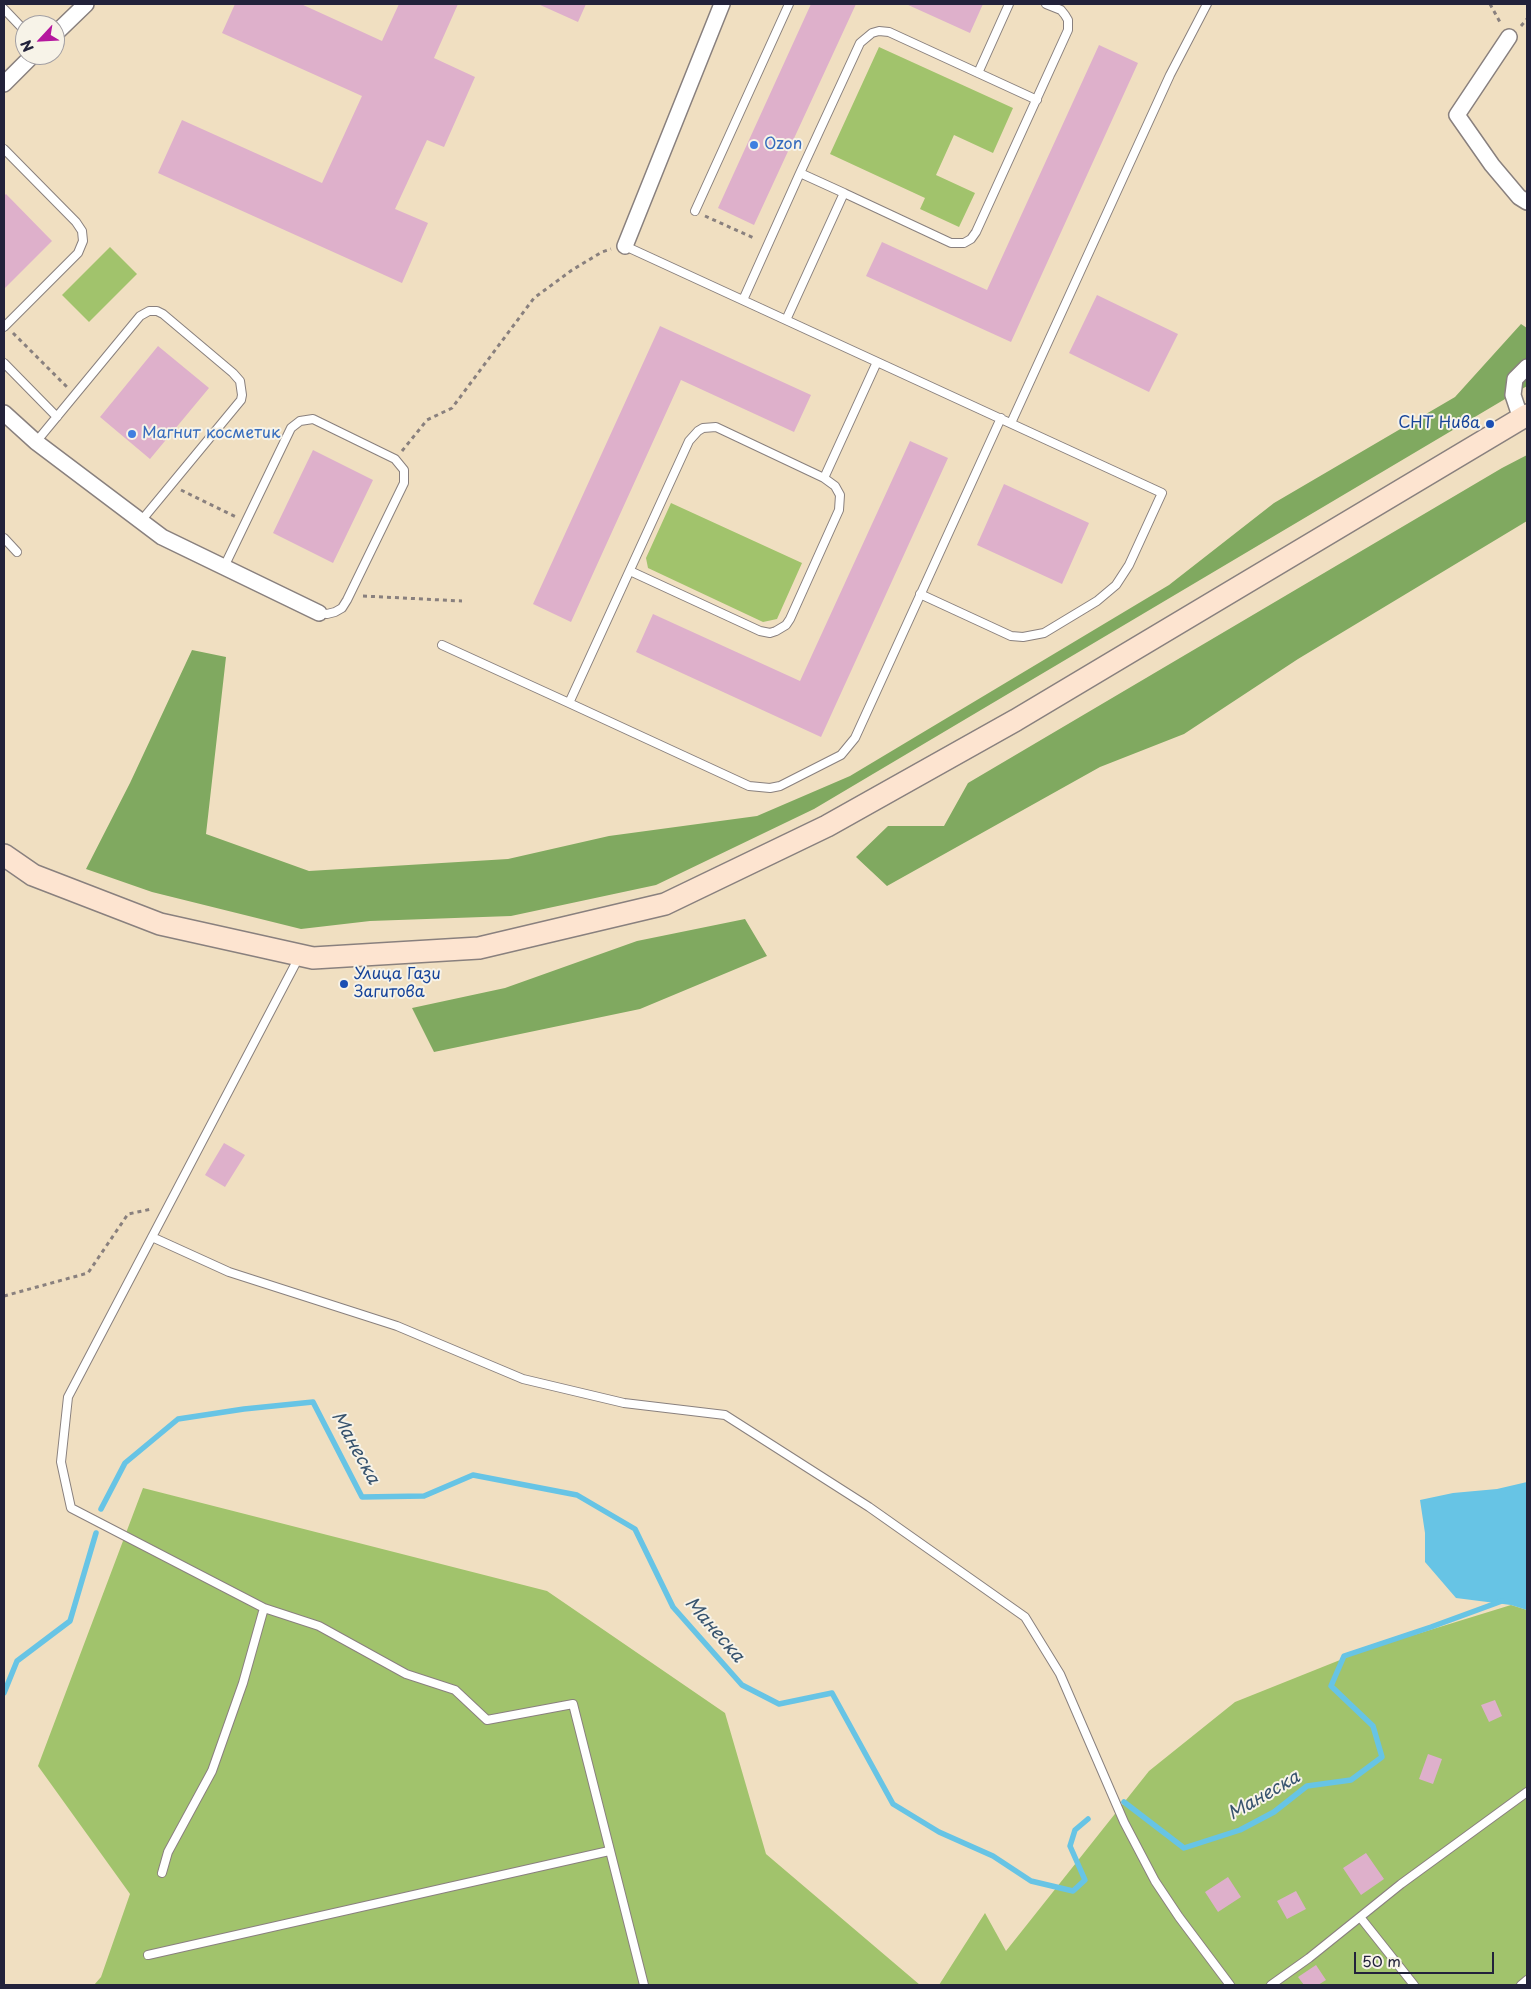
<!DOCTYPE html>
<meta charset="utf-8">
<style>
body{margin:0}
#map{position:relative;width:1531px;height:1989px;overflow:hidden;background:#f0dfc1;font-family:"Playpen Sans",sans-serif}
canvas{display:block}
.frame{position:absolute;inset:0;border:5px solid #22223b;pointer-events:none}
.north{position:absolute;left:15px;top:15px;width:50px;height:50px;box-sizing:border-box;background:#f7f3e8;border:1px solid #a29fa3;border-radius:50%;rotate:245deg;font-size:14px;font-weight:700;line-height:20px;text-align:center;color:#22223b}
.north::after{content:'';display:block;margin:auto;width:18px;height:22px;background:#b5179e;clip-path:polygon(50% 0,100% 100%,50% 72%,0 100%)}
.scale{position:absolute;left:1354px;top:1952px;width:140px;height:22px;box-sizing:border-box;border:2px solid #22223b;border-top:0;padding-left:6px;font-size:15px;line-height:18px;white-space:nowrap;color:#22223b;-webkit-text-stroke:4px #f7f3e8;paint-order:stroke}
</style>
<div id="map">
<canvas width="1531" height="1989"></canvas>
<div class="frame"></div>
<div class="north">N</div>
<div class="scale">50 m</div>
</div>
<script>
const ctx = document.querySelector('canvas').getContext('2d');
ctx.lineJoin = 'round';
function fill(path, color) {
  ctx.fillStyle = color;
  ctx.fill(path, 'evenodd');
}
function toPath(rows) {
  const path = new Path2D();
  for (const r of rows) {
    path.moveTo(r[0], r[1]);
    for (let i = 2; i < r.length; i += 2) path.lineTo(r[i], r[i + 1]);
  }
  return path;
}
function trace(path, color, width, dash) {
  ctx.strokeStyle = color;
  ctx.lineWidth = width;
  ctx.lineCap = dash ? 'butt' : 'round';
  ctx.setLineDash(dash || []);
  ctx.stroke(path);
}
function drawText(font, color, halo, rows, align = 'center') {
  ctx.font = font + ' "Playpen Sans",sans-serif';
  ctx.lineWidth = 4;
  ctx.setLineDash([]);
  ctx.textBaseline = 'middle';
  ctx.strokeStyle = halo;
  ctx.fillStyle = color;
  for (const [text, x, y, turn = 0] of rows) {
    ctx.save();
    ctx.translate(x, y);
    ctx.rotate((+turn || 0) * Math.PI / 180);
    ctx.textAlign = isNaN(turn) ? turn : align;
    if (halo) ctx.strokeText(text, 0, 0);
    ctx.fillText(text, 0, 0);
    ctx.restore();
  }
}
fill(toPath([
 [879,47,1013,108,993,153,954,135,936,175,975,193,959,227,920,209,925,198,830,154],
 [110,247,137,274,89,322,62,295],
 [671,503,802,563,777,619,763,622,648,568,646,558],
 [143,1488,547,1591,725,1713,766,1854,920,1985,94,1985,101,1977,130,1894,38,1766],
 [1511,1605,1527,1610,1527,1985,939,1985,985,1913,1006,1951,1149,1771,1235,1702,1365,1650]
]), '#a1c36c');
fill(toPath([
 [1521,324,1527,328,1527,386,814,809,656,885,511,916,370,921,301,929,152,892,86,869,130,783,192,650,226,657,206,834,309,871,508,859,609,836,757,816,850,776,1169,585,1274,503,1455,397],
 [1527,455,1527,521,1298,659,1184,734,1100,767,887,886,856,857,888,826,944,826,968,783,1502,468],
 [745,919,767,956,640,1009,434,1052,412,1008,505,988,637,941]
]), '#80a960');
fill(toPath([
 [1527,1482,1527,1610,1511,1605,1456,1598,1425,1562,1425,1533,1420,1500,1453,1493,1497,1489]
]), '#67c4e5');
trace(toPath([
 [101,1509,125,1463,178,1419,244,1409,313,1402,362,1497,424,1496,473,1475,577,1495,635,1529,673,1607,742,1685,779,1704,832,1693,893,1804,939,1832,993,1856,1031,1881,1073,1891,1085,1880,1070,1846,1075,1830,1088,1819],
 [4,1693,17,1661,70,1621,96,1533],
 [1124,1802,1184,1848,1240,1830,1274,1812,1307,1786,1351,1780,1382,1757,1373,1726,1331,1686,1344,1656,1431,1627,1502,1601]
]), '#67c4e5', 5.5);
fill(toPath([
 [235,4,301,4,382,41,399,4,458,4,434,58,475,77,444,147,427,140,395,209,428,223,402,283,158,173,182,120,322,183,362,96,222,33],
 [538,4,586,4,578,22],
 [811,4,856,4,754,225,718,208],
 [906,4,983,4,970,33],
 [1099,45,1138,63,1011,342,866,276,882,242,987,290],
 [6,194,52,241,4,289,4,196],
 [1097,295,1178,334,1149,392,1069,353],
 [660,326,811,395,794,432,681,380,571,622,533,604],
 [158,346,209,388,150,459,100,417],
 [910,441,948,458,821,737,636,652,653,614,800,681],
 [313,450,373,480,333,563,273,533],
 [1004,484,1089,523,1062,584,977,545],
 [224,1143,245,1155,225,1187,205,1175],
 [1495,1700,1502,1716,1489,1722,1481,1705],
 [1428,1754,1442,1759,1433,1784,1419,1779],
 [1366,1853,1384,1879,1361,1895,1343,1868],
 [1228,1877,1241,1897,1218,1912,1205,1892],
 [1296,1891,1306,1909,1287,1919,1277,1901],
 [1316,1965,1326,1980,1318,1985,1304,1985,1298,1977]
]), '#deb0cb');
const lane = toPath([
 [4,9,25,31],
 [978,73,1009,4],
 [4,149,76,222,82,231,83,241,78,253,4,327],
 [800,173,860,43,872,33,879,31,889,32,1037,100],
 [695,211,789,4],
 [625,246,1162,493,1129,565,1116,585,1097,601,1044,633,1023,637,1011,636,920,594],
 [743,300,800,173,844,193],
 [786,320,844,193,951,243,964,243,971,239,976,232,1068,30,1068,20,1065,15,1061,10,1046,4],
 [4,363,57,417],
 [1011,423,1170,75,1207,4],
 [36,442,140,316,149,311,157,311,163,314,233,373,240,381,242,395,241,400,141,521],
 [824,478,877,362],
 [4,538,17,552],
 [224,567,291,428,300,421,313,419,395,459,404,470,404,483,347,600,342,608,335,612,327,614,319,613],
 [630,571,760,631,770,633,776,631,786,625,790,619,839,510,840,495,835,486,824,478,716,427,703,428,698,431,689,441,569,703,749,786,770,788,780,786,841,755,855,738,1001,418],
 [442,645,569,703],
 [152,1237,229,1272,397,1326,523,1379,624,1403,725,1415,869,1507,1025,1617,1060,1674,1124,1822,1155,1881,1179,1917,1230,1985],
 [264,1608,319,1626,406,1674,455,1690,487,1720,573,1704,644,1985],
 [162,1873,168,1852,212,1771,243,1683,264,1608,71,1508,61,1462,68,1397,299,957],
 [1360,1917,1401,1884,1527,1792],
 [148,1955,609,1851],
 [1271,1985,1309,1958,1360,1917,1414,1985],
 [1521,1985,1527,1980]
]);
const street = toPath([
 [55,34,86,4],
 [1509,37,1457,115,1492,165,1519,197,1527,202],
 [4,84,33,55],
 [625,246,722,4],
 [4,413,36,442,162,537,319,613],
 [1521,419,1513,395,1515,379,1527,367]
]);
const secondary = toPath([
 [4,855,33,875,160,924,313,958,479,948,665,904,827,826,1016,720,1527,415]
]);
trace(lane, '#89807e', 10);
trace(street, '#89807e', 18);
trace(secondary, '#89807e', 24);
trace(toPath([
 [1490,4,1501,24],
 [1521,26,1527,19],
 [705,216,756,239],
 [13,333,67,387],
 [402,451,427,420,452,408,534,298,572,270,602,252,611,249],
 [181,490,236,517],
 [363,596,462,601],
 [4,1296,88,1273,128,1214,152,1209]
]), '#89807e', 3, [4, 4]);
trace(lane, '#fff', 8);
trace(street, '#fff', 15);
trace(secondary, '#fde4d0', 21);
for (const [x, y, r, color] of [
 [754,145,5,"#3f7fe0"],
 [1490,424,5,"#1a4fb4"],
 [132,434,5,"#3f7fe0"],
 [344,984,5,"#1a4fb4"]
]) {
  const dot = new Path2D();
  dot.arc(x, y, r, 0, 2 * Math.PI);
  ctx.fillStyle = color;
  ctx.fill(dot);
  trace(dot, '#f7f3e8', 2);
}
drawText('16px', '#366cbe', '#f7f3e8', [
 ["Ozon",764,145],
 ["Магнит косметик",142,434]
], 'left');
drawText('16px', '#164399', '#f7f3e8', [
 ["СНТ Нива",1480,424],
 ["Улица Гази",354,975,"left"],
 ["Загитова",354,993,"left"]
], 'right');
drawText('italic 18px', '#37536e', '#f7f3e8', [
 ["Манеска",355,1448,61],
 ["Манеска",714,1630,49],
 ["Манеска",1264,1796,-30]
]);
</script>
